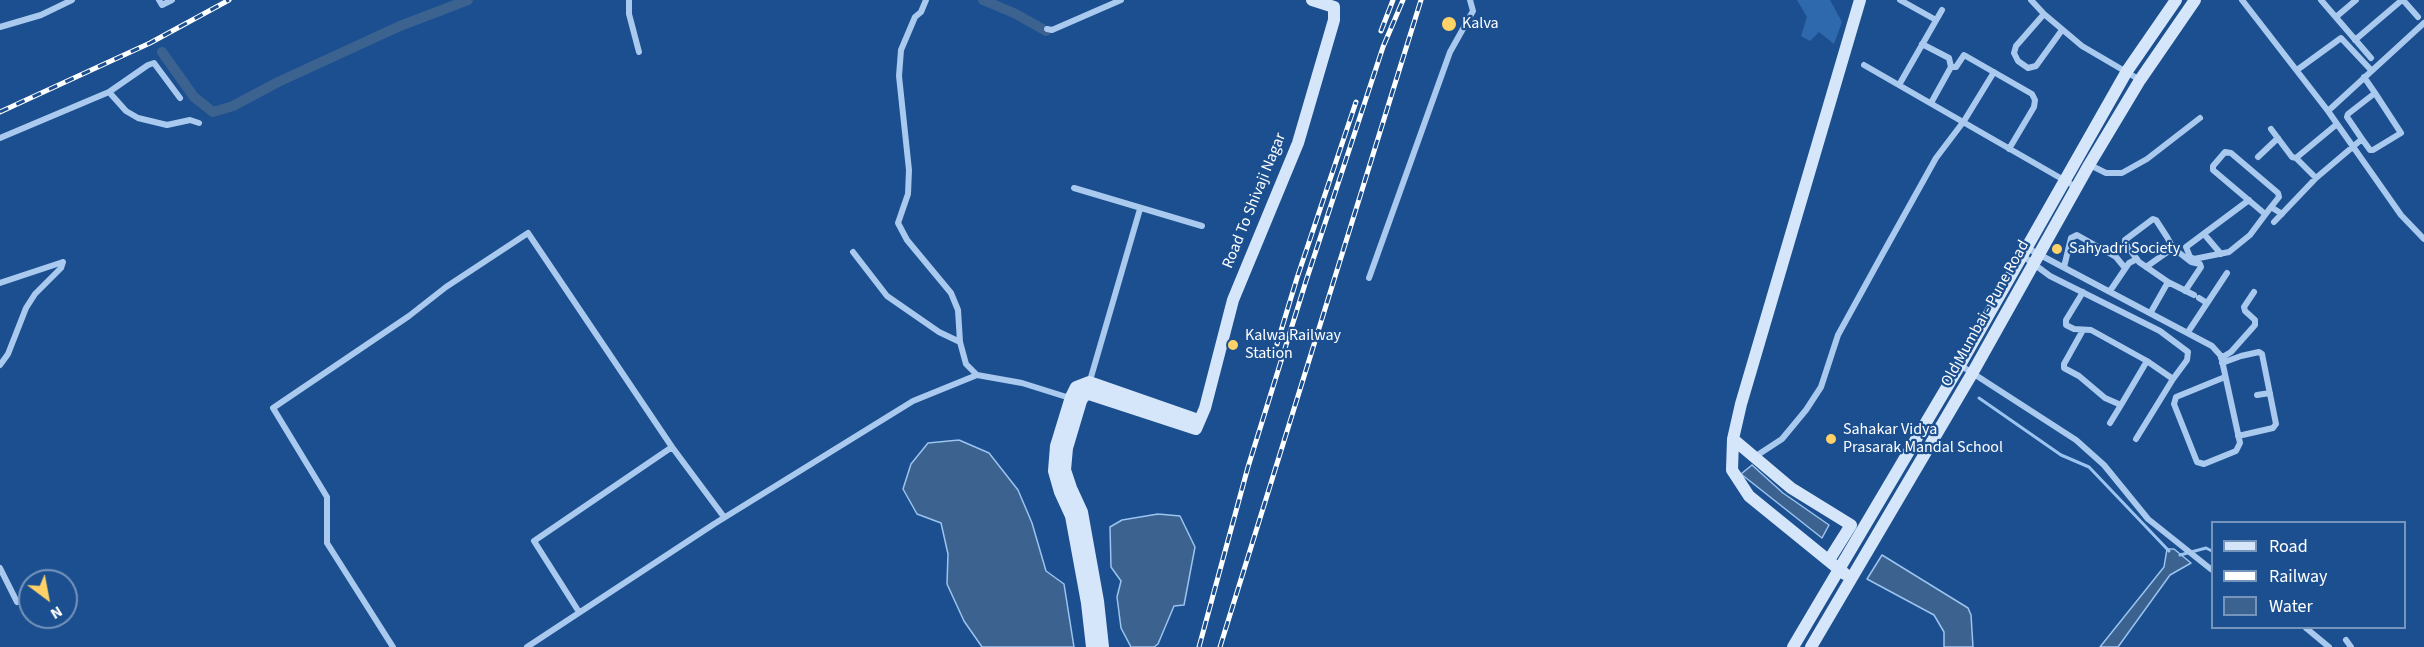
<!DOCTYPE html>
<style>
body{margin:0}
#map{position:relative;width:2424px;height:647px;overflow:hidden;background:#1b4f8f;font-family:"Source Sans 3",sans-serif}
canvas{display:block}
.legend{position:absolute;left:2211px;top:521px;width:195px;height:108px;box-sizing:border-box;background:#1b4f8f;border:2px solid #7695bc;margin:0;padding:8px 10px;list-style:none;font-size:18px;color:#fff}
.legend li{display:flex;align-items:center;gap:12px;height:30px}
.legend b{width:30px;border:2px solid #7695bc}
.north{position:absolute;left:18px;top:569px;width:60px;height:60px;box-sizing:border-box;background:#1b4f8f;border:2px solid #7695bc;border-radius:50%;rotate:148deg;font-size:16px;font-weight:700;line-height:24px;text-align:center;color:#fff}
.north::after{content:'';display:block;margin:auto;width:21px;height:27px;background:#ffd166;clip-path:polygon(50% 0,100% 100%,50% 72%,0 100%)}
</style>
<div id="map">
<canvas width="2424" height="647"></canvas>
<ul class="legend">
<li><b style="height:8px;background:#d6e6fa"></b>Road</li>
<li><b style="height:8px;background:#fff"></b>Railway</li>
<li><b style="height:16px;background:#3c6290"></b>Water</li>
</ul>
<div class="north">N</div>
</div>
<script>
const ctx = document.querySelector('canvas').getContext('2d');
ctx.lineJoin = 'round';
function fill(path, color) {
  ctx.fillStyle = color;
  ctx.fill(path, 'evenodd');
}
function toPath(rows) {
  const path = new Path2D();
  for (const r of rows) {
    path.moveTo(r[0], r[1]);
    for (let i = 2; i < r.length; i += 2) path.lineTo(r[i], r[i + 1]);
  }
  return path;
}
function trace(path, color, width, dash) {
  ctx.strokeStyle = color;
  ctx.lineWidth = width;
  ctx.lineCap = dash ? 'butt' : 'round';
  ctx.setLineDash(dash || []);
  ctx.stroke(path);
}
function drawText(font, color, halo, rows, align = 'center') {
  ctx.font = font + ' "Source Sans 3",sans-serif';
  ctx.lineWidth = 4.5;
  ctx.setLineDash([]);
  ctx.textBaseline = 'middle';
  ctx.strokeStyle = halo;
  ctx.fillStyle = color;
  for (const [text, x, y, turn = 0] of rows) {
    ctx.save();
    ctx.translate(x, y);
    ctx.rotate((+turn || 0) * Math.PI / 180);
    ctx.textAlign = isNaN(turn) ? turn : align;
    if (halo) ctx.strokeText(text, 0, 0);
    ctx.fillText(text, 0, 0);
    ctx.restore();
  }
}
fill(toPath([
 [1797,0,1830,0,1842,22,1834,44,1819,32,1810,41,1801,36,1807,17]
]), '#2e69ad');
const water = toPath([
 [959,440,989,453,1018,490,1032,523,1046,571,1064,584,1074,647,982,647,964,621,947,584,948,554,941,523,917,514,903,489,911,464,928,443,959,440],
 [1752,465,1783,493,1829,525,1822,538,1741,474,1752,465],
 [1158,514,1180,516,1195,547,1184,605,1174,606,1158,644,1154,647,1131,647,1121,628,1117,597,1121,581,1111,567,1110,527,1122,520,1158,514],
 [2167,549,2174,549,2191,563,2170,575,2118,647,2100,647,2164,567,2167,549],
 [1882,555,1968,608,1971,615,1973,647,1944,647,1944,632,1934,615,1867,579,1882,555]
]);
fill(water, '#3c6290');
trace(water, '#9cc4f0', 1.5);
trace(toPath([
 [1979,398,2061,455,2089,467,2169,551],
 [2180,555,2206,548,2212,551]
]), '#9cc4f0', 3);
trace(toPath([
 [983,0,1016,14,1046,31],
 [162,52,194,97,213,112,233,106,278,82,400,26,468,0]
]), '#3c6290', 10);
trace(toPath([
 [159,0,162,5,172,0],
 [629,0,629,14,639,52],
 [926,0,921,12,915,17,901,50,899,76,909,170,908,194,898,223,907,240,951,293,958,310,960,342],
 [1900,0,1936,20],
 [2031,0,2044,14,2082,46,2140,80],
 [2242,0,2328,111,2401,215,2424,239],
 [2321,0,2371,58],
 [2403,0,2418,17],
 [2044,14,2016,46,2014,53,2018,61,2028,68,2036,66,2062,30],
 [2336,17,2356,0],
 [0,27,41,15,72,0],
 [1047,29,1052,30,1121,0],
 [2355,40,2402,0],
 [1922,44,1949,58,1951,67],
 [1864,65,2076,187],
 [2297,70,2341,38,2371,70],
 [2364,77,2375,93],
 [1899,85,1942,10],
 [109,92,148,65,154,63,180,98],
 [1931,103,1951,67,1956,67,1964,55,2032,94,2035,100,2034,107,2009,149],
 [2328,111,2424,23],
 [2271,129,2292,157,2296,158],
 [0,138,109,92,126,111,138,118,167,125,190,120,199,123],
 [2258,157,2278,138],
 [2088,164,2106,173,2122,173,2147,159,2200,118],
 [2316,178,2296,158,2337,124],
 [1074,188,1202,226],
 [2249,200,2186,247,2190,257,2194,259,2229,252,2250,235,2271,207,2282,214],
 [2265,214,2213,170,2213,166,2225,152,2231,153,2278,193,2279,197,2271,207],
 [2274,222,2316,178,2362,139,2347,117,2348,114,2375,93,2401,133,2373,150,2370,150,2362,139],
 [2204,234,2221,254],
 [2027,248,2212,346,2221,356,2240,443,2236,451,2204,464,2197,462,2174,404,2176,397,2225,377],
 [853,252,887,296,939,332,960,342,966,364,977,375],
 [2023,256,2050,276,2160,331,2188,352,2187,360,2173,379,2136,439],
 [2064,267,2071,238,2077,235,2116,257,2125,268],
 [2146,267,2173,248],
 [1369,278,1450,52,1473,11,1470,0],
 [2168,282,2139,262,2125,243,2125,240,2153,219,2156,220,2167,237,2173,248,2191,262,2200,264,2201,267,2185,291],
 [0,283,63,262],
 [2110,291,2129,263,2137,259],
 [2083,292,2066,320,2066,325,2074,329,2091,330,2147,361,2173,379],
 [2199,298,2207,303],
 [2151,312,2168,282,2194,295],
 [2083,330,2064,364,2064,368,2079,376,2105,398,2121,405,2147,361],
 [2188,332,2227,273],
 [2221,358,2231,352,2255,325,2255,320,2245,311,2244,307,2254,292],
 [2222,363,2241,356,2259,352,2262,354,2276,424,2273,428,2238,436],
 [0,365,8,354,26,308,35,294,61,268,63,262],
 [1960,365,2076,440,2104,465,2148,519,2212,570],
 [1089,384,1140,209],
 [2257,395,2270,393],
 [2110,423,2121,405],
 [1753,458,1782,439,1806,410,1821,387,1838,335,1882,255,1936,158,1964,121,1994,72],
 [0,568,17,602],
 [579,612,534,541,672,447],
 [2306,628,2329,647],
 [2346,640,2351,647],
 [393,647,327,543,327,497,273,408,409,316,446,287,528,233,672,447,724,517],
 [527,647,714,524,913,401,977,375,1022,383,1073,399]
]), '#a9c9ee', 6);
trace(toPath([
 [1733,439,1791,488,1851,525,1829,560],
 [1845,574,1749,496,1732,470,1733,439,1741,404,1860,0],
 [1092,647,1087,603,1071,516,1060,492,1054,471,1056,446,1071,397,1076,387,1089,382,1198,420],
 [1103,647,1098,601,1082,512,1071,488,1065,470,1067,448,1081,401,1084,396,1089,394,1196,429,1205,408,1233,300,1298,143,1334,20,1334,7,1312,0],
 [1793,647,1960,365,2127,71,2176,0],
 [1811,647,1973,372,2089,165,2140,80,2195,0]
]), '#d6e6fa', 12);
const rail = toPath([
 [1381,31,1393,0],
 [0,112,150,43,229,0],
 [1277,344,1297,278,1356,102],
 [1199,647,1248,467,1306,281,1383,47,1403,0],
 [1220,647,1421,0]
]);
trace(rail, '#fff', 5);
trace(rail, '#1b4f8f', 3, [9]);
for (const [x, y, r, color] of [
 [1449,24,8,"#ffd166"],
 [2057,249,6,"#ffd166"],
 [1233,345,6,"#ffd166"],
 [1831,439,6,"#ffd166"]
]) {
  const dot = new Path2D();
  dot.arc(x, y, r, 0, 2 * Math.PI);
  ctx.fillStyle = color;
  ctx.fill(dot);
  trace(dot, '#1b4f8f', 2);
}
drawText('16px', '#fff', '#1b4f8f', [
 ["Kalva",1462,24],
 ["Sahyadri Society",2069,249],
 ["Kalwa Railway",1245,336],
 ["Station",1245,354],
 ["Sahakar Vidya",1843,430],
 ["Prasarak Mandal School",1843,448]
], 'left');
drawText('16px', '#fff', '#1b4f8f', [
 ["Road To Shivaji Nagar",1255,201,-68],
 ["Old Mumbai - Pune Road",1986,314,-61]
]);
</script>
